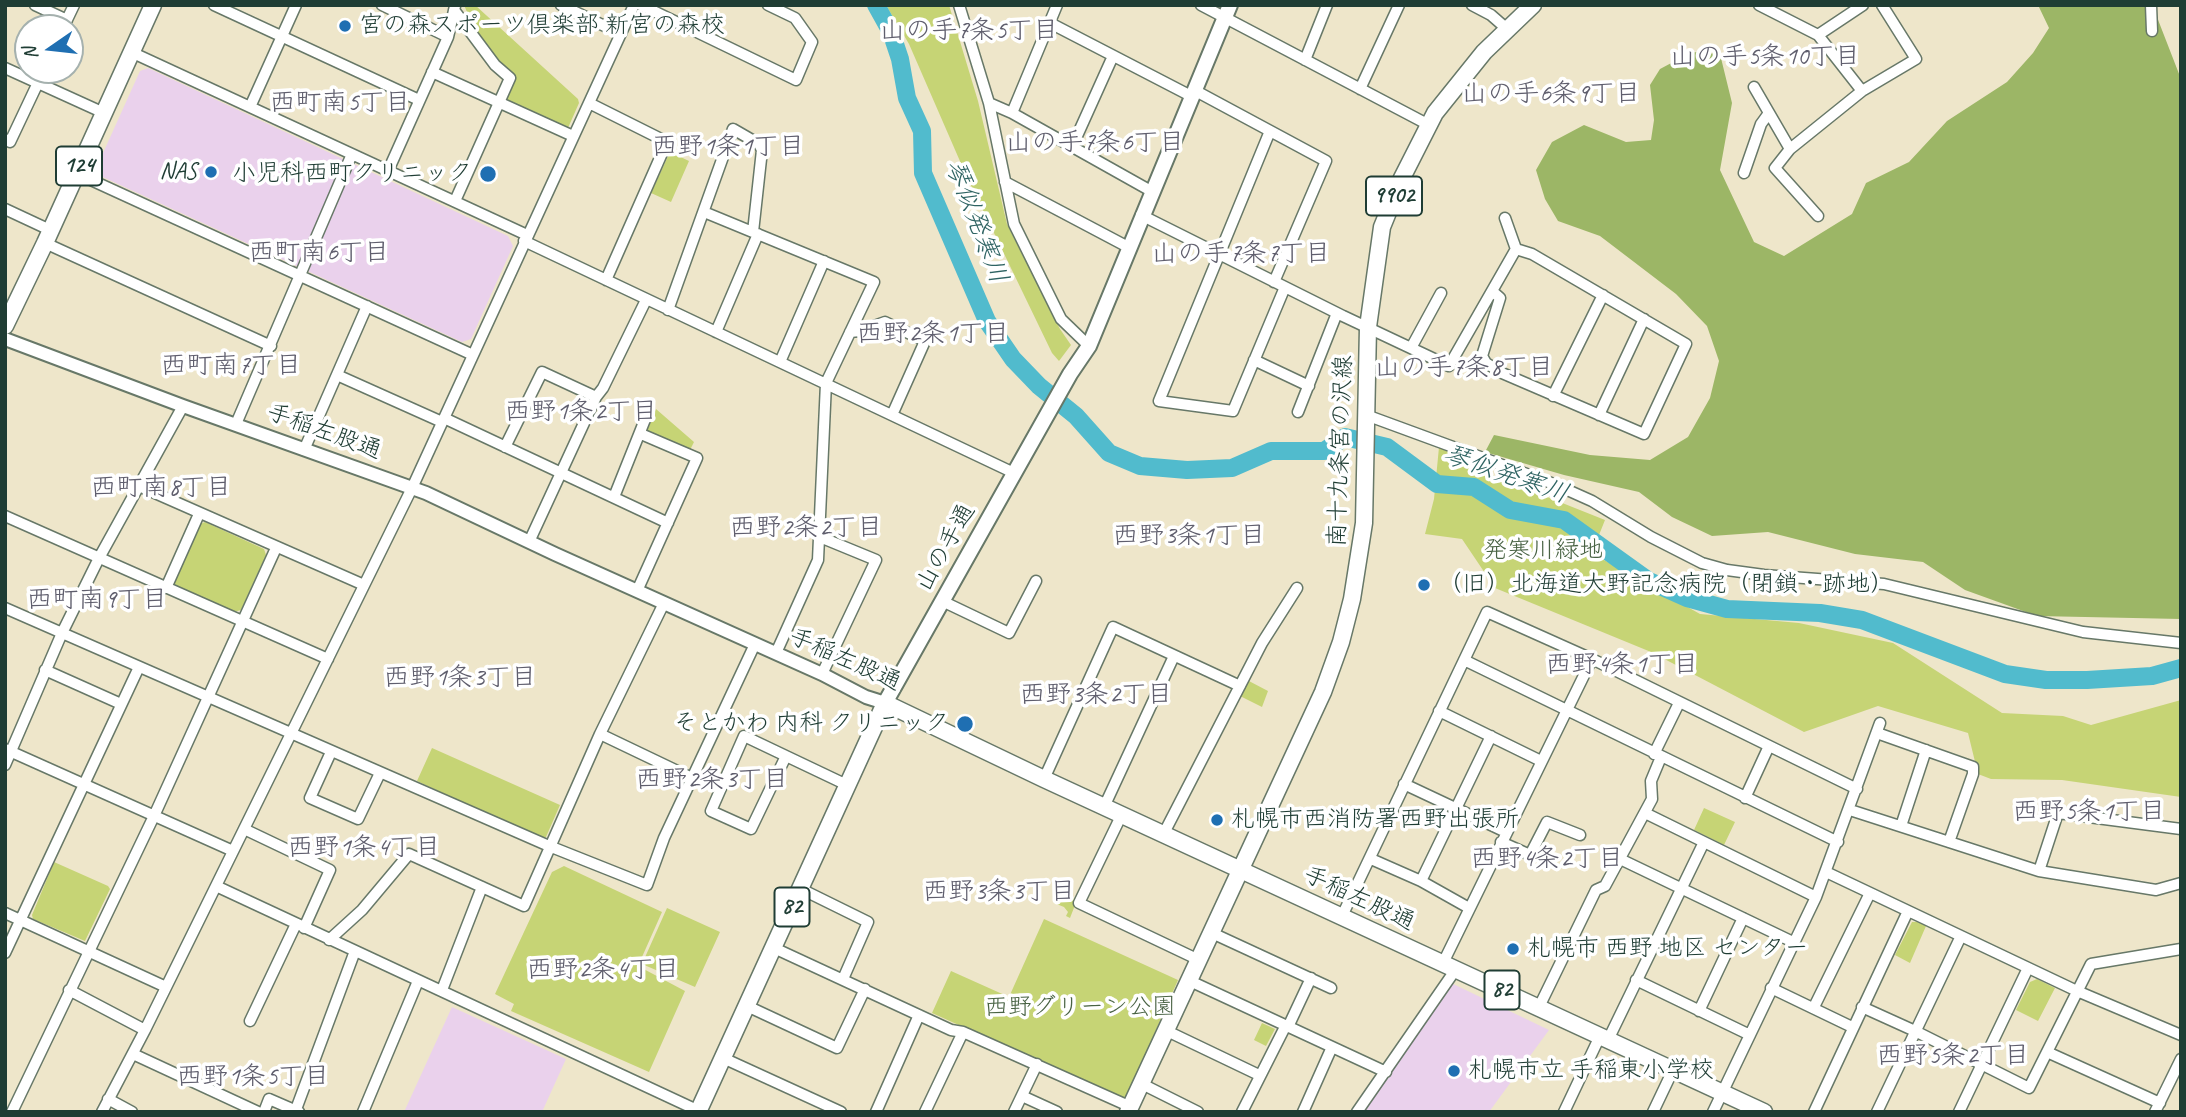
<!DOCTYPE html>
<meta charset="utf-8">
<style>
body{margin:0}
#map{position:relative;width:2186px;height:1117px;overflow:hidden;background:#eee6ca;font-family:Caveat,sans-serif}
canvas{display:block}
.frame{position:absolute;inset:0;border:7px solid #1f3d34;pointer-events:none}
.north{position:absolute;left:14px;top:14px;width:70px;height:70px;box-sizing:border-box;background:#fff;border:2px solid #a5b1ae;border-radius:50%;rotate:256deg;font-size:19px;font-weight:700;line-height:28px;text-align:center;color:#1f3d34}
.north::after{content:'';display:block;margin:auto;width:24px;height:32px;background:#1f6fb2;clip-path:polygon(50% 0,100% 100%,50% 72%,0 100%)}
</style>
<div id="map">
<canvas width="2186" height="1117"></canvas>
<div class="frame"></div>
<div class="north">N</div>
</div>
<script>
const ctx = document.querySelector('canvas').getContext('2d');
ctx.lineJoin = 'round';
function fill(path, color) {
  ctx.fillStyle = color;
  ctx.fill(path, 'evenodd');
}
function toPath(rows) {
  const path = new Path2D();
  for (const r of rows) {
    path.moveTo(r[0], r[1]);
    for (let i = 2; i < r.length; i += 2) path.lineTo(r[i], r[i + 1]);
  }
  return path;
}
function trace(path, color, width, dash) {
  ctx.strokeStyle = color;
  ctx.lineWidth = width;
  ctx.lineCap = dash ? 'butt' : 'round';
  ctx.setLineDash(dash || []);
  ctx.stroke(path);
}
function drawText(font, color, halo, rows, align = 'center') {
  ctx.font = font + ' Caveat,"Klee One",sans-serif';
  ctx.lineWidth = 7;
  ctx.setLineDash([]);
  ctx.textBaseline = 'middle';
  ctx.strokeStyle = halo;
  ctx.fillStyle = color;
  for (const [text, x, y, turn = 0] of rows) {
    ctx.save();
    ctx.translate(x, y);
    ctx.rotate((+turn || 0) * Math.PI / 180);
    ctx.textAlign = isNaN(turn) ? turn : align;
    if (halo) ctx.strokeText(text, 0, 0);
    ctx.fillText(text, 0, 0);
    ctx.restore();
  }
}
fill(toPath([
 [148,68,508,236,513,246,471,339,462,342,94,173,140,71],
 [1449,982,1549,1030,1489,1112,1361,1112],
 [452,1007,566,1059,542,1112,404,1112]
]), '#ead1ec');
fill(toPath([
 [464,5,475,5,578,99,579,103,568,128,564,129,508,103,506,99,515,77,498,62,476,33],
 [886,5,949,5,978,101,1007,224,1060,329,1071,345,1059,361,1052,353,966,175,909,44],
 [670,152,689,161,671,202,651,193],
 [656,409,694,442,690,450,647,431],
 [1439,447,1487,473,1605,520,1599,535,1604,560,1700,614,1799,623,1893,643,2002,713,2063,716,2091,725,2181,700,2181,797,2062,780,1991,779,1978,774,1968,733,1878,706,1804,732,1651,652,1495,588,1462,539,1425,534,1434,499],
 [205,522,264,549,266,555,241,610,234,612,175,586,175,580,200,524],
 [1247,680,1268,691,1262,707,1240,696],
 [432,748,560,805,546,837,541,839,417,781],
 [1704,808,1735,822,1724,845,1694,830],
 [54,862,108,886,110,889,85,941,33,919,32,915],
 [564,866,662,912,638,966,685,991,649,1072,511,1011,514,1004,495,994,552,872],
 [1061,885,1072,890,1070,897,1077,900,1070,918,1066,916,1068,912,1064,907,1054,903],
 [667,908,720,932,695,987,642,964],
 [1044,919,1178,980,1125,1100,932,1013,951,971,1009,997],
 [1912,922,1917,922,1926,926,1910,963,1895,955],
 [2037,979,2055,988,2038,1021,2016,1010,2030,982],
 [1262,1023,1275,1029,1266,1046,1254,1040]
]), '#c6d475');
fill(toPath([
 [2038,5,2150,5,2155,12,2181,79,2181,619,2037,616,1965,590,1923,562,1855,554,1768,532,1712,536,1672,517,1639,492,1564,475,1485,452,1494,435,1590,455,1650,460,1688,437,1710,398,1719,361,1707,326,1676,294,1600,236,1558,221,1545,199,1536,170,1552,142,1584,125,1626,142,1651,140,1654,120,1650,85,1660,69,1692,52,1720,54,1732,103,1720,170,1754,242,1784,256,1852,214,1866,183,1909,162,1947,121,2007,82,2033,53,2049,28]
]), '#9cb666');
trace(toPath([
 [876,5,891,32,900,59,907,98,922,131,923,173,987,321,1013,359,1039,386,1076,416,1109,453,1140,466,1187,470,1232,468,1271,451,1324,451,1345,437,1387,447,1437,484,1474,487,1510,510,1564,520,1649,581,1687,598,1727,609,1820,613,1862,620,2005,674,2046,680,2087,680,2152,676,2181,668]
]), '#51bbcd', 18);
const minor = toPath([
 [35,5,67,20],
 [214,5,419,100],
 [382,5,448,37],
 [561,5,621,34],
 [641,5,796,80,812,42,795,18,768,5],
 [959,5,989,103,1014,224,1061,319,1089,346],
 [1201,5,1429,125],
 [1472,5,1491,15,1507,29],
 [1759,5,1818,35,1862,91],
 [2151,5,2152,31],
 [454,10,495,65,510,78,455,201],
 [1050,23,1191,96],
 [63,28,74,5],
 [1818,35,1863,5],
 [131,52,527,235],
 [1305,60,1327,5],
 [5,68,104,113],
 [432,72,573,136],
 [1754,87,1790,149],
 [1360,89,1399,5],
 [1194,90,1326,161,1274,282],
 [589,103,667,142,606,280],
 [989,103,1012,113,1151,191],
 [250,107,296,5],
 [1012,113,1057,5],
 [1270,131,1159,401,1233,411,1285,287],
 [5,139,10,142,44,70],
 [1072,147,1113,56],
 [388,171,448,37,455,6],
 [1744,173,1761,124,1769,113],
 [74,176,91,180,473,355],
 [1005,182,1128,247],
 [5,209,50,230],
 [704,212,874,282,826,383,818,560,776,653],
 [1141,215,1343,316,1449,366,1516,249],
 [1818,216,1775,168,1790,149,1862,91,1916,59,1882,5],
 [524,241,1014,473],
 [45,243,271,346],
 [1492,291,1500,298,1482,356,1486,363,1502,373,1644,434,1686,344,1532,254,1516,249,1505,218],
 [668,310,733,129,759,144,762,150,753,232],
 [716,332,758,234],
 [850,332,860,331,885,322,925,341,892,415],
 [1411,348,1441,293],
 [1254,360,1309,386],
 [780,362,824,261],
 [337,375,442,422],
 [1553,396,1603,295],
 [1298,412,1337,313],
 [1366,415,1554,484,1592,501,1651,537,1702,563,1727,570,1764,575,1884,584,2083,632,2181,643],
 [1599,415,1644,319],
 [444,418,668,523],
 [236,424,352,154],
 [505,447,542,372,596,397],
 [304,450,367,306],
 [139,486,364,585],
 [614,497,648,412],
 [5,516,328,659],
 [820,537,876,560,822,674],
 [529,542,596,397,603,388,646,300],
 [166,588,199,514],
 [637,591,697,458,641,434],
 [942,601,1009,633,1036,581],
 [5,608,549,846,647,885,664,838,755,644],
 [1464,660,1838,842],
 [45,670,121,704],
 [1439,711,1541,761],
 [1877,733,1973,767,1973,774,1949,842],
 [600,734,692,778],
 [5,749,233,851],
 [331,752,310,798,358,819,380,773],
 [1654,754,1679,703],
 [786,756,751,829,711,811,744,736,786,756,847,785],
 [5,765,62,633,99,558,183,406],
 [1044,779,1113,627,1240,686],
 [1404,784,1506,832],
 [1745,798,1769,746],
 [1104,807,1174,656],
 [1850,810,2039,871,2156,890,2181,883],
 [1645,813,1816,897],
 [1122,814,1079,903,1199,960],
 [1901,826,1926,750],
 [244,829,330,870,304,928],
 [1163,835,1262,643,1297,588],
 [1501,842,1530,855,1547,822,1580,835],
 [1371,859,1421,881,1469,908],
 [1620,859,1793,942],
 [2039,871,2058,813,2181,829],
 [1826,872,2077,991,2181,1035],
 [1421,881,1491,736],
 [216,886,699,1111],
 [801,889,868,922,843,979],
 [5,913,166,987],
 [1342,916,1487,612,1592,659],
 [1212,933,1331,988],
 [329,940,362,910,409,854,524,906,600,734,664,603],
 [774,948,951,1030,963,1032,1131,1107],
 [5,953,139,667],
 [1443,963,1592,659,1857,789],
 [1636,980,1750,1035],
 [1190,981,1386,1072],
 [1771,988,1852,1027],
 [69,990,145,1030],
 [442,990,482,887],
 [747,1006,837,1048,865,989],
 [1539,1007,1596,890,1605,886,1652,799,1651,781,1661,757],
 [1814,1007,1870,893],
 [1862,1007,1915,1031,2029,1088,2091,964,2181,949],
 [1699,1011,1743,918],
 [250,1021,296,924],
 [1288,1027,1311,978],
 [1167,1031,1259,1075],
 [1608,1040,1704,842],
 [2047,1052,2160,1103],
 [133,1054,258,1112],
 [723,1058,841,1112],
 [1142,1084,1198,1112],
 [1022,1096,1057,1112],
 [108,1099,132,1112],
 [12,1112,154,816,276,548],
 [102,1112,145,1030,412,488,634,5],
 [264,1112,269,1099,299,1112],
 [295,1112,355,951],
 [363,1112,418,981],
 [876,1112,919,1015],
 [925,1112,963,1032],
 [1014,1112,1037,1064],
 [1242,1112,1286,1025],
 [1303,1112,1332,1047],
 [1357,1112,1456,969],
 [1564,1112,1600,1036],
 [1653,1112,1673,1070],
 [1713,1112,1816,897,1880,723],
 [1814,1112,1908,911],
 [1877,1112,1961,936],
 [1959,1112,2028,968],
 [2155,1112,2181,1059]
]);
const tertiary = toPath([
 [5,339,183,406,426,493,555,554,822,674,866,697,885,703]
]);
const secondary = toPath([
 [885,703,1070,374,1089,346,1230,5]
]);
const primary = toPath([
 [5,326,45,243,153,5],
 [698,1112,885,703,1044,779,1764,1112],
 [1128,1112,1323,692,1341,642,1352,599,1364,523,1368,327,1382,227,1402,178,1435,113,1484,52,1533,5]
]);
trace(minor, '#677868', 13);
trace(tertiary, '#677868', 16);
trace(secondary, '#677868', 18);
trace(primary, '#677868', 19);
trace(minor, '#fff', 10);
trace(tertiary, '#fff', 12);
trace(secondary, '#fff', 14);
trace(primary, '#fff', 16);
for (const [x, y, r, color] of [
 [345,26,7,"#1f6fb2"],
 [211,172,7,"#1f6fb2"],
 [488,174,9,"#1f6fb2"],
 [1424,585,7,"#1f6fb2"],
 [965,724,9,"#1f6fb2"],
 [1217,820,7,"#1f6fb2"],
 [1513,949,7,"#1f6fb2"],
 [1454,1071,7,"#1f6fb2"]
]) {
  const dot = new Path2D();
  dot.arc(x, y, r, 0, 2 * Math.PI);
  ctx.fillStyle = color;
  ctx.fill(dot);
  trace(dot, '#fff', 2.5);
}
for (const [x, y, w] of [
 [79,166,46],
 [1394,196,56],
 [792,907,35],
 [1502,990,35]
]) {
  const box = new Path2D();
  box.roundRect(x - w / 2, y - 19.5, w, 39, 5);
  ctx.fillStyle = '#fff';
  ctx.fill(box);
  trace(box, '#1f3d34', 2);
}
drawText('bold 23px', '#1f3d34', null, [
 ["124",79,166],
 ["9902",1394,196],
 ["82",792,907],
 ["82",1502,990]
]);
drawText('24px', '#1f3d34', '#fff', [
 ["宮の森スポーツ倶楽部 新宮の森校",359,26],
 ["NAS",197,172,"right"],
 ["小児科西町クリニック",472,174,"right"],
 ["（旧）北海道大野記念病院（閉鎖・跡地）",1438,585],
 ["そとかわ 内科 クリニック",949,724,"right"],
 ["札幌市西消防署西野出張所",1231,820],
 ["札幌市 西野 地区 センター",1527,949],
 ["札幌市立 手稲東小学校",1468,1071]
], 'left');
drawText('24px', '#1f3d34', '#fff', [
 ["手稲左股通",324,432,20],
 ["南十九条宮の沢線",1341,451,-88],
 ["山の手通",946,548,-61],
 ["手稲左股通",845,660,24],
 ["手稲左股通",1359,899,25]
]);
drawText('24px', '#496344', '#fff', [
 ["発寒川緑地",1543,551],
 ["西野グリーン公園",1080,1008]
]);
drawText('26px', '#5f5e6d', '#fff', [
 ["山の手7条5丁目",969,31],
 ["山の手5条10丁目",1765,57],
 ["山の手6条9丁目",1551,94],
 ["西町南5丁目",340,103],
 ["山の手7条6丁目",1095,143],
 ["西野1条1丁目",728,147],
 ["西町南6丁目",319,253],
 ["山の手7条7丁目",1241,254],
 ["西野2条1丁目",933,334],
 ["西町南7丁目",231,366],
 ["山の手7条8丁目",1464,368],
 ["西野1条2丁目",581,412],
 ["西町南8丁目",161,488],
 ["西野2条2丁目",806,528],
 ["西野3条1丁目",1189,536],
 ["西町南9丁目",97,600],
 ["西野4条1丁目",1622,665],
 ["西野1条3丁目",460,678],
 ["西野3条2丁目",1096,695],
 ["西野2条3丁目",712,780],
 ["西野5条1丁目",2089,812],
 ["西野1条4丁目",364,848],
 ["西野4条2丁目",1547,859],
 ["西野3条3丁目",999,892],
 ["西野2条4丁目",603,970],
 ["西野5条2丁目",1953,1056],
 ["西野1条5丁目",253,1077]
]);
drawText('italic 26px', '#2e6362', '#fff', [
 ["琴似発寒川",976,222,69],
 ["琴似発寒川",1506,475,19]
]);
</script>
